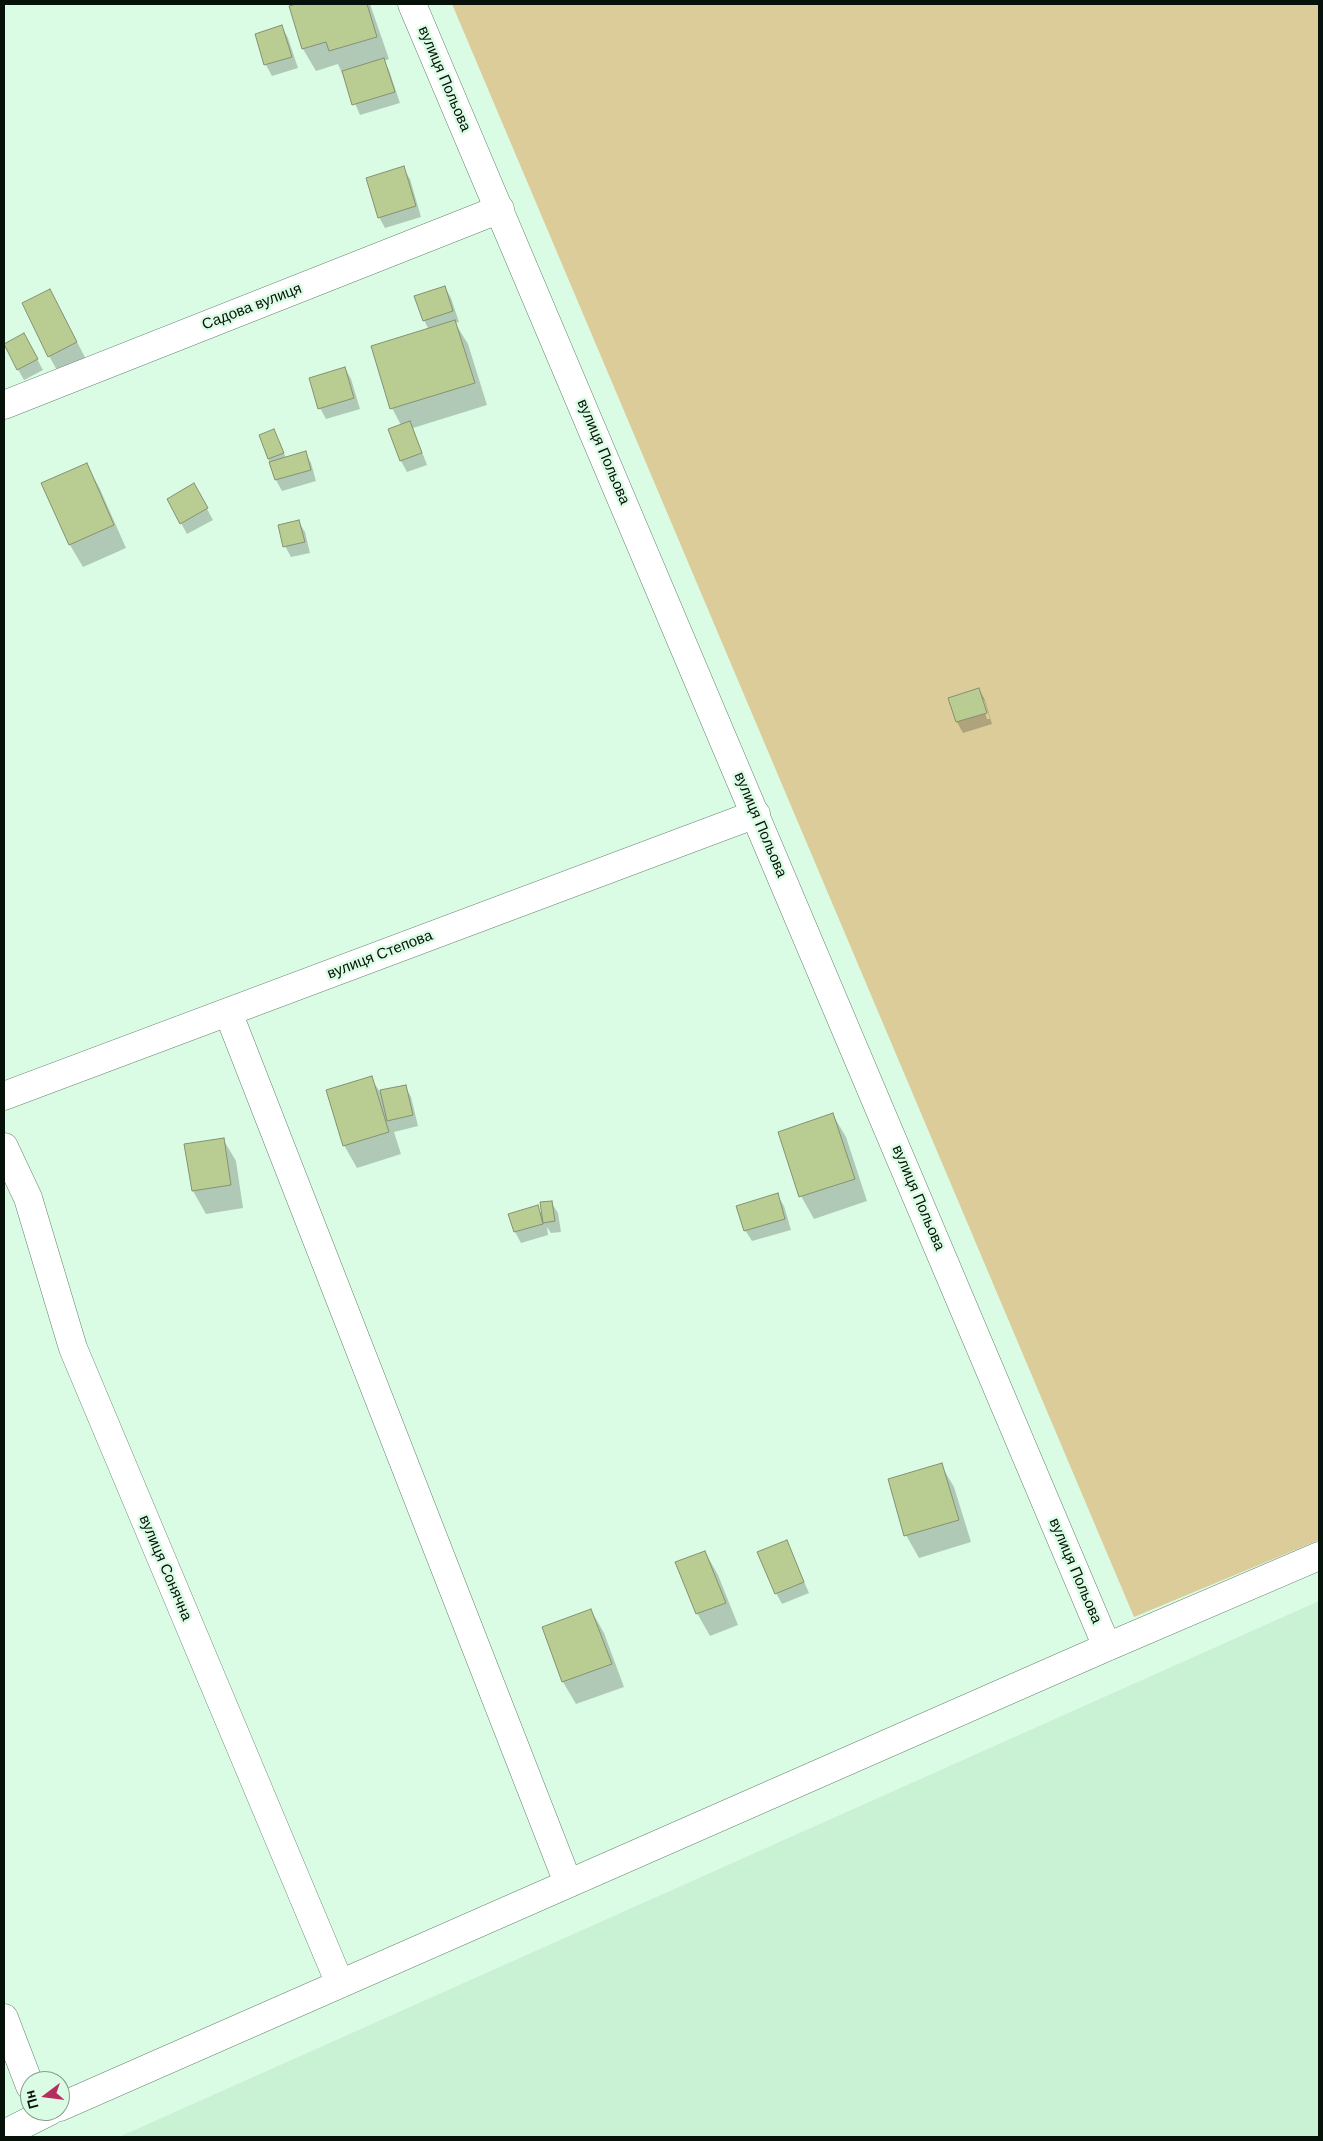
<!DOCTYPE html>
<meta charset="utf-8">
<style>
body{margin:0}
#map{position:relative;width:1323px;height:2141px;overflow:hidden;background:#dbfce4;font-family:Arial,sans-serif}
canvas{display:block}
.frame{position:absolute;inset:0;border:5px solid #061109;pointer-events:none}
.north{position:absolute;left:20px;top:2071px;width:50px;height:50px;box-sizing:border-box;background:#dbfce4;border:1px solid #869e8c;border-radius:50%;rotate:255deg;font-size:14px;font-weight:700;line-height:20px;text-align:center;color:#061109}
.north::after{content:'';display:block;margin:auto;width:18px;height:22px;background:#b92c61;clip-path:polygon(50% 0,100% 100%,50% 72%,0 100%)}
</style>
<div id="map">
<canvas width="1323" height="2141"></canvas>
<div class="frame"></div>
<div class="north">Пн</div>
</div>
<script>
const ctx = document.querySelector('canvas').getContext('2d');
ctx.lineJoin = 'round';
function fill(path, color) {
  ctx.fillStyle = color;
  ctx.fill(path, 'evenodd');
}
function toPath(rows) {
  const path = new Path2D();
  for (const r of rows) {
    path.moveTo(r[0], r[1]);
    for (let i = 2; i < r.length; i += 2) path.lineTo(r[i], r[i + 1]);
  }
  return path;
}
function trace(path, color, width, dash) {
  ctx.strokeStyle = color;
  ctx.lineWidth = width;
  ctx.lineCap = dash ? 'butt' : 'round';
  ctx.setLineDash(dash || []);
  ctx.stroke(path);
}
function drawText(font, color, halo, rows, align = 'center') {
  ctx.font = font + ' Arial,sans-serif';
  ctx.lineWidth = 5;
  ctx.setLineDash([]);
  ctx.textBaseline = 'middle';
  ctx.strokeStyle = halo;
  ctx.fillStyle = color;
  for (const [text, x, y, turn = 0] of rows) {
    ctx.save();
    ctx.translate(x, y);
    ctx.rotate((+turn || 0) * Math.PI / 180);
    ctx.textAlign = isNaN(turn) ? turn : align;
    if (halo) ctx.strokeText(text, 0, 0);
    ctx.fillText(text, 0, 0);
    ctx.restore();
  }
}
fill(toPath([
 [1319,1601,1319,2137,119,2137]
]), '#c9f1d4');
fill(toPath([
 [452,4,1319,4,1319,1540,1134,1617]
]), '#dbcc9a');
fill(toPath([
 [301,4,370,4,389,59,384,61,389,70,400,103,360,115,338,64,316,71,303,49,291,7],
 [282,27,288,38,298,68,272,76,266,65,256,35],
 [403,168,410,179,421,217,385,228,379,217],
 [445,287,451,298,459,322,455,323,468,344,487,405,413,428,427,465,407,472,401,461,390,429,401,425,392,408,429,330,424,320],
 [50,290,89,365,62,379,49,356],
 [24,335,43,370,24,380,4,345],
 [345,368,351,379,360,409,326,419,320,408],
 [274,430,286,458,305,452,311,463,316,481,282,491,276,480,260,436],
 [86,464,99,487,126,548,83,567,70,545,43,484],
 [200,496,213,520,187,534,181,523],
 [298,521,305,532,310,553,291,557,285,546],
 [979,689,985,700,992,724,963,733,957,722,950,698],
 [981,700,984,700,990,719,987,719],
 [371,1078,380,1092,405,1086,411,1097,418,1126,394,1132,401,1154,357,1168,344,1145],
 [833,1115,846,1137,867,1201,814,1219,801,1196],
 [223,1139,236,1161,243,1208,206,1214,193,1191,185,1145],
 [777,1195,784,1206,791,1230,752,1241,745,1230],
 [551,1202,558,1213,561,1232,551,1233,547,1227,548,1235,521,1243,515,1232,537,1207,544,1218],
 [941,1465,954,1487,971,1542,919,1558,906,1535],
 [786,1541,809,1593,782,1604,776,1593],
 [705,1552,718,1575,738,1625,710,1636,697,1613],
 [591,1610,604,1633,624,1687,576,1704,563,1682,543,1628]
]), '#0003');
const building = toPath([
 [296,4,367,4,377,37,329,51,326,42,302,49,289,6,296,4],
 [282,25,292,57,264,65,255,34,282,25],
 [384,58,395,92,352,105,342,71,384,58],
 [404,166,416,206,378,218,366,178,404,166],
 [445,286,453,311,423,321,414,296,445,286],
 [50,289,77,342,48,357,22,303,50,289],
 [455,320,475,383,390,409,371,346,455,320],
 [24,333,38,359,17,370,4,344,24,333],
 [345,367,354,398,318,409,309,378,345,367],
 [410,421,422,453,400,461,388,429,410,421],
 [274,429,284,453,268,459,259,435,274,429],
 [306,451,311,470,275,480,269,462,306,451],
 [87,463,114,525,69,545,41,483,87,463],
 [194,483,208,508,180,524,167,499,194,483],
 [299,520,305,542,283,547,278,525,299,520],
 [979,688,987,713,956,722,948,698,979,688],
 [372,1076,389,1132,343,1146,326,1090,372,1076],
 [406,1085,413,1115,387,1121,380,1090,406,1085],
 [833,1113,855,1179,799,1197,778,1132,833,1113],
 [224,1138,231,1185,192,1191,184,1144,224,1138],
 [778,1193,785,1219,744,1231,736,1206,778,1193],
 [552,1201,555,1221,543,1223,540,1202,552,1201],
 [538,1205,543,1224,514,1232,508,1214,538,1205],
 [942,1463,959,1520,904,1536,888,1479,942,1463],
 [787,1540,804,1582,775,1594,757,1552,787,1540],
 [705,1551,726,1603,696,1614,675,1562,705,1551],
 [591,1609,612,1664,562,1682,542,1627,591,1609]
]);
fill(building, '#b9cd92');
trace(building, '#859071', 1);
const minor = toPath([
 [412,4,1107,1647],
 [4,405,500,209],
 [228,1012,568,1883],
 [4,1096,756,814],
 [4,1147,28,1198,73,1348,340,1984],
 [4,2018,30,2086],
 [60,2107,1107,1647,1319,1556],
 [4,2134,50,2111]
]);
trace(minor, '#65836e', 29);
trace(minor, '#fff', 28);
drawText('15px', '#061109', '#dbfce4', [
 ["вулиця Польова",444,79,67],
 ["Садова вулиця",252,307,-21],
 ["вулиця Польова",603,452,67],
 ["вулиця Польова",760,825,67],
 ["вулиця Степова",380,955,-21],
 ["вулиця Польова",918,1198,67],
 ["вулиця Сонячна",165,1568,67],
 ["вулиця Польова",1075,1571,67]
]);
</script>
